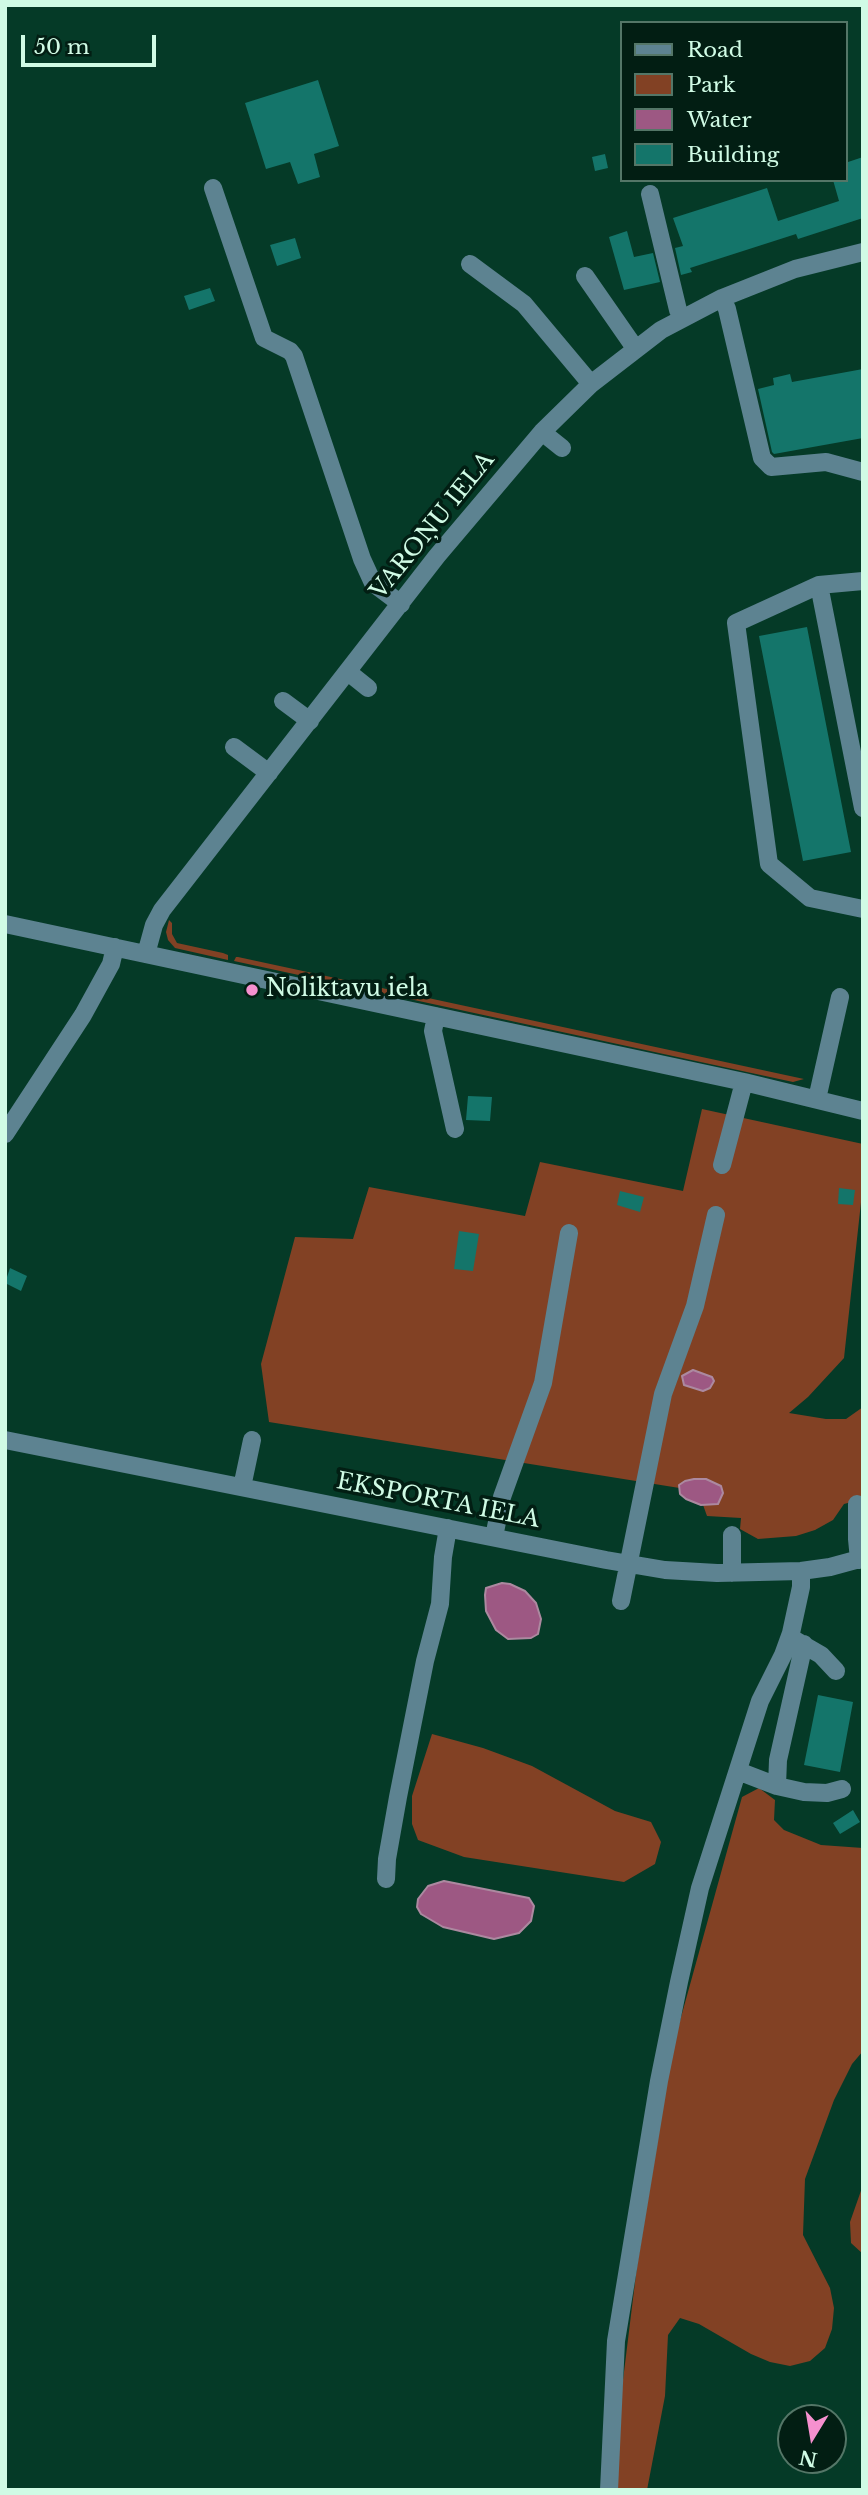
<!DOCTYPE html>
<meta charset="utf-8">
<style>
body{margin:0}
#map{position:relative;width:868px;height:2495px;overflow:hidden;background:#053a27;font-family:"Libre Baskerville",serif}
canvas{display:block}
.frame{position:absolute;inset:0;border:7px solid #d0fbe5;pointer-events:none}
.legend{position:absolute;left:620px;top:21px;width:228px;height:161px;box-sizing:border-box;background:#021e13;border:2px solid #547667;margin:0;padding:9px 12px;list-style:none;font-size:21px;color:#d0fbe5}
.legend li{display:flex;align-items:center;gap:14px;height:35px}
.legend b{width:35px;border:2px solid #547667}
.north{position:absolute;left:777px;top:2404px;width:70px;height:70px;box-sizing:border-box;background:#021e13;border:2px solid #547667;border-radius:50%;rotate:191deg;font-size:19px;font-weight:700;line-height:28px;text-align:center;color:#d0fbe5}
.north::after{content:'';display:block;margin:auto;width:24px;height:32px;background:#f690cf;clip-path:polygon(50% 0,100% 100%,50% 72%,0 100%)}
.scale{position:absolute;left:21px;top:35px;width:135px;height:32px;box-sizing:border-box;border:4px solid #d0fbe5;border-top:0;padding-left:9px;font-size:21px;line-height:24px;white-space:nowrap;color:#d0fbe5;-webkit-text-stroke:5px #021e13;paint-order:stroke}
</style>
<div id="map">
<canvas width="868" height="2495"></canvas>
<div class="frame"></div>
<ul class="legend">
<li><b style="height:9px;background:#5d8391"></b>Road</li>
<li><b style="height:19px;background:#824124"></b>Park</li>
<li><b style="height:19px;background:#9d5883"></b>Water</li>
<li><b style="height:19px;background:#14756a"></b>Building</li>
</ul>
<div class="north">N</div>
<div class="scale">50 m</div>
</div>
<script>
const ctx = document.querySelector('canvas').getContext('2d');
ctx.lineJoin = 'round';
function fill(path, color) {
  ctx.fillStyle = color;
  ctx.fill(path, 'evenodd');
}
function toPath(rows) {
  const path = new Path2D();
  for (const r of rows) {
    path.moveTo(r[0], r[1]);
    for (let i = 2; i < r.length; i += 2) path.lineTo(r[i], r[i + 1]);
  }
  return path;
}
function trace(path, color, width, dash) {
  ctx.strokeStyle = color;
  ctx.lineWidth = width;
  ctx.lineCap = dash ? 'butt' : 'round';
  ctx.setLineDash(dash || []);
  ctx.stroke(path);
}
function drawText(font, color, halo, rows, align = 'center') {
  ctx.font = font + ' "Libre Baskerville",serif';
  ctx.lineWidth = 7;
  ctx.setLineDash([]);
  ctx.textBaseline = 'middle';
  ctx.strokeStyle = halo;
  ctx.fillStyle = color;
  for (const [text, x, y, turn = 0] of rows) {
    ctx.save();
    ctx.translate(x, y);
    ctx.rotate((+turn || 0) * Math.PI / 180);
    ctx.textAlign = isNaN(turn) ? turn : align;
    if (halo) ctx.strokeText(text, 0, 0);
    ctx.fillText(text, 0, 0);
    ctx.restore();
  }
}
fill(toPath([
 [169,920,172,923,172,934,177,943,223,953,228,955,228,960,175,948,168,940,166,932],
 [236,957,238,957,804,1079,793,1082,234,961],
 [702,1109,863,1144,863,1184,844,1358,808,1397,789,1413,826,1419,846,1419,863,1407,863,1499,844,1504,833,1520,815,1530,796,1536,758,1539,740,1529,741,1518,707,1516,698,1491,269,1422,261,1364,295,1237,353,1239,369,1187,525,1216,540,1162,683,1191],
 [432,1734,483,1748,532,1766,615,1811,651,1822,661,1842,655,1864,624,1882,464,1857,418,1840,412,1824,412,1796],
 [759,1788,775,1800,774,1820,784,1830,821,1845,863,1848,863,2051,852,2064,834,2100,805,2179,803,2235,830,2288,834,2308,832,2329,825,2348,810,2361,790,2366,770,2362,751,2354,699,2324,680,2318,668,2335,665,2396,647,2490,615,2490,616,2437,637,2266,673,2046,742,1797],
 [863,2185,863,2254,851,2243,850,2222]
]), '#824124');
const water = toPath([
 [693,1370,712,1377,714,1381,710,1388,703,1391,684,1385,682,1376,693,1370],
 [694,1479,706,1479,721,1486,723,1493,718,1504,701,1505,686,1499,680,1494,679,1485,685,1481,694,1479],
 [502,1583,510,1584,525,1591,536,1603,541,1619,538,1634,531,1638,508,1639,496,1630,486,1611,485,1595,486,1588,502,1583],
 [444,1881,529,1898,534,1906,531,1921,519,1933,494,1939,443,1927,421,1914,417,1907,418,1899,428,1886,444,1881]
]);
fill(water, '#9d5883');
trace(water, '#ac89a0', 2);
fill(toPath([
 [318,80,339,146,314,154,320,177,298,184,290,162,266,169,245,103],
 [605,154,608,168,595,171,592,157],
 [863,157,863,218,798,239,796,234,690,268,692,272,681,275,675,248,683,246,673,218,767,188,778,221,839,201,833,180,845,180,845,163],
 [627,231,634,257,653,253,660,282,624,290,609,237],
 [295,238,301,258,277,266,270,245],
 [210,288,215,301,189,310,184,296],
 [863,369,863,438,774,454,772,452,758,389,774,385,773,378,790,374,792,382],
 [807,627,851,852,803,861,759,636],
 [468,1096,492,1097,490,1121,466,1120],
 [839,1188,855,1190,853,1205,838,1204],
 [620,1191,644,1197,640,1212,617,1205],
 [459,1231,479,1234,473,1271,454,1269],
 [10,1268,27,1276,21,1291,5,1283],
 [818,1695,853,1702,840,1772,804,1765],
 [853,1810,860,1822,840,1834,833,1823]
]), '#14756a');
trace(toPath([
 [213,188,264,338,290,351,294,356,362,559,373,583,401,604],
 [650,194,678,310,683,318],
 [470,264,524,304,591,384],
 [585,276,635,348],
 [722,298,727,309,762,458,771,467,826,462,863,472],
 [542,432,562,448],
 [863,581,819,585,736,623,769,864,810,898,863,909],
 [819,585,863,808],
 [348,672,368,688],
 [283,701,310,721],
 [234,747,269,773],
 [5,924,744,1082,863,1111],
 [146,954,154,925,162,910,437,556,542,432,591,384,661,330,722,298,795,269,863,252],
 [436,1016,433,1031,455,1129],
 [817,1099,840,997],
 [5,1134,83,1015,111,964,115,947],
 [722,1165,744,1082],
 [5,1440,606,1560,665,1570,717,1573,801,1571,830,1567,863,1558],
 [242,1487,252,1440],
 [857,1504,857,1539,859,1560],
 [732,1535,732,1573],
 [494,1537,502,1497,543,1383,569,1233],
 [621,1601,663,1394,695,1306,716,1215],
 [795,1640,821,1655,836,1671],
 [738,1771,777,1786,804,1792,827,1793,842,1789],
 [777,1786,778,1760,804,1644],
 [386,1879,387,1859,398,1797,425,1661,440,1604,443,1557,448,1528],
 [609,2490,616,2341,659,2081,679,1982,700,1888,760,1701,783,1655,791,1633,801,1587,801,1571]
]), '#5d8391', 18);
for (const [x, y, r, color] of [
 [252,990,7,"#f690cf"]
]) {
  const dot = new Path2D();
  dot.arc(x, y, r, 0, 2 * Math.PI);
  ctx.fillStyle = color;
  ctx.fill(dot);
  trace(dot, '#021e13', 2.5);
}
drawText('23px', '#d0fbe5', '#021e13', [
 ["VAROŅU IELA",433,526,-51],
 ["EKSPORTA IELA",438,1501,11]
]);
drawText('23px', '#d0fbe5', '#021e13', [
 ["Noliktavu iela",266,990]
], 'left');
</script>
